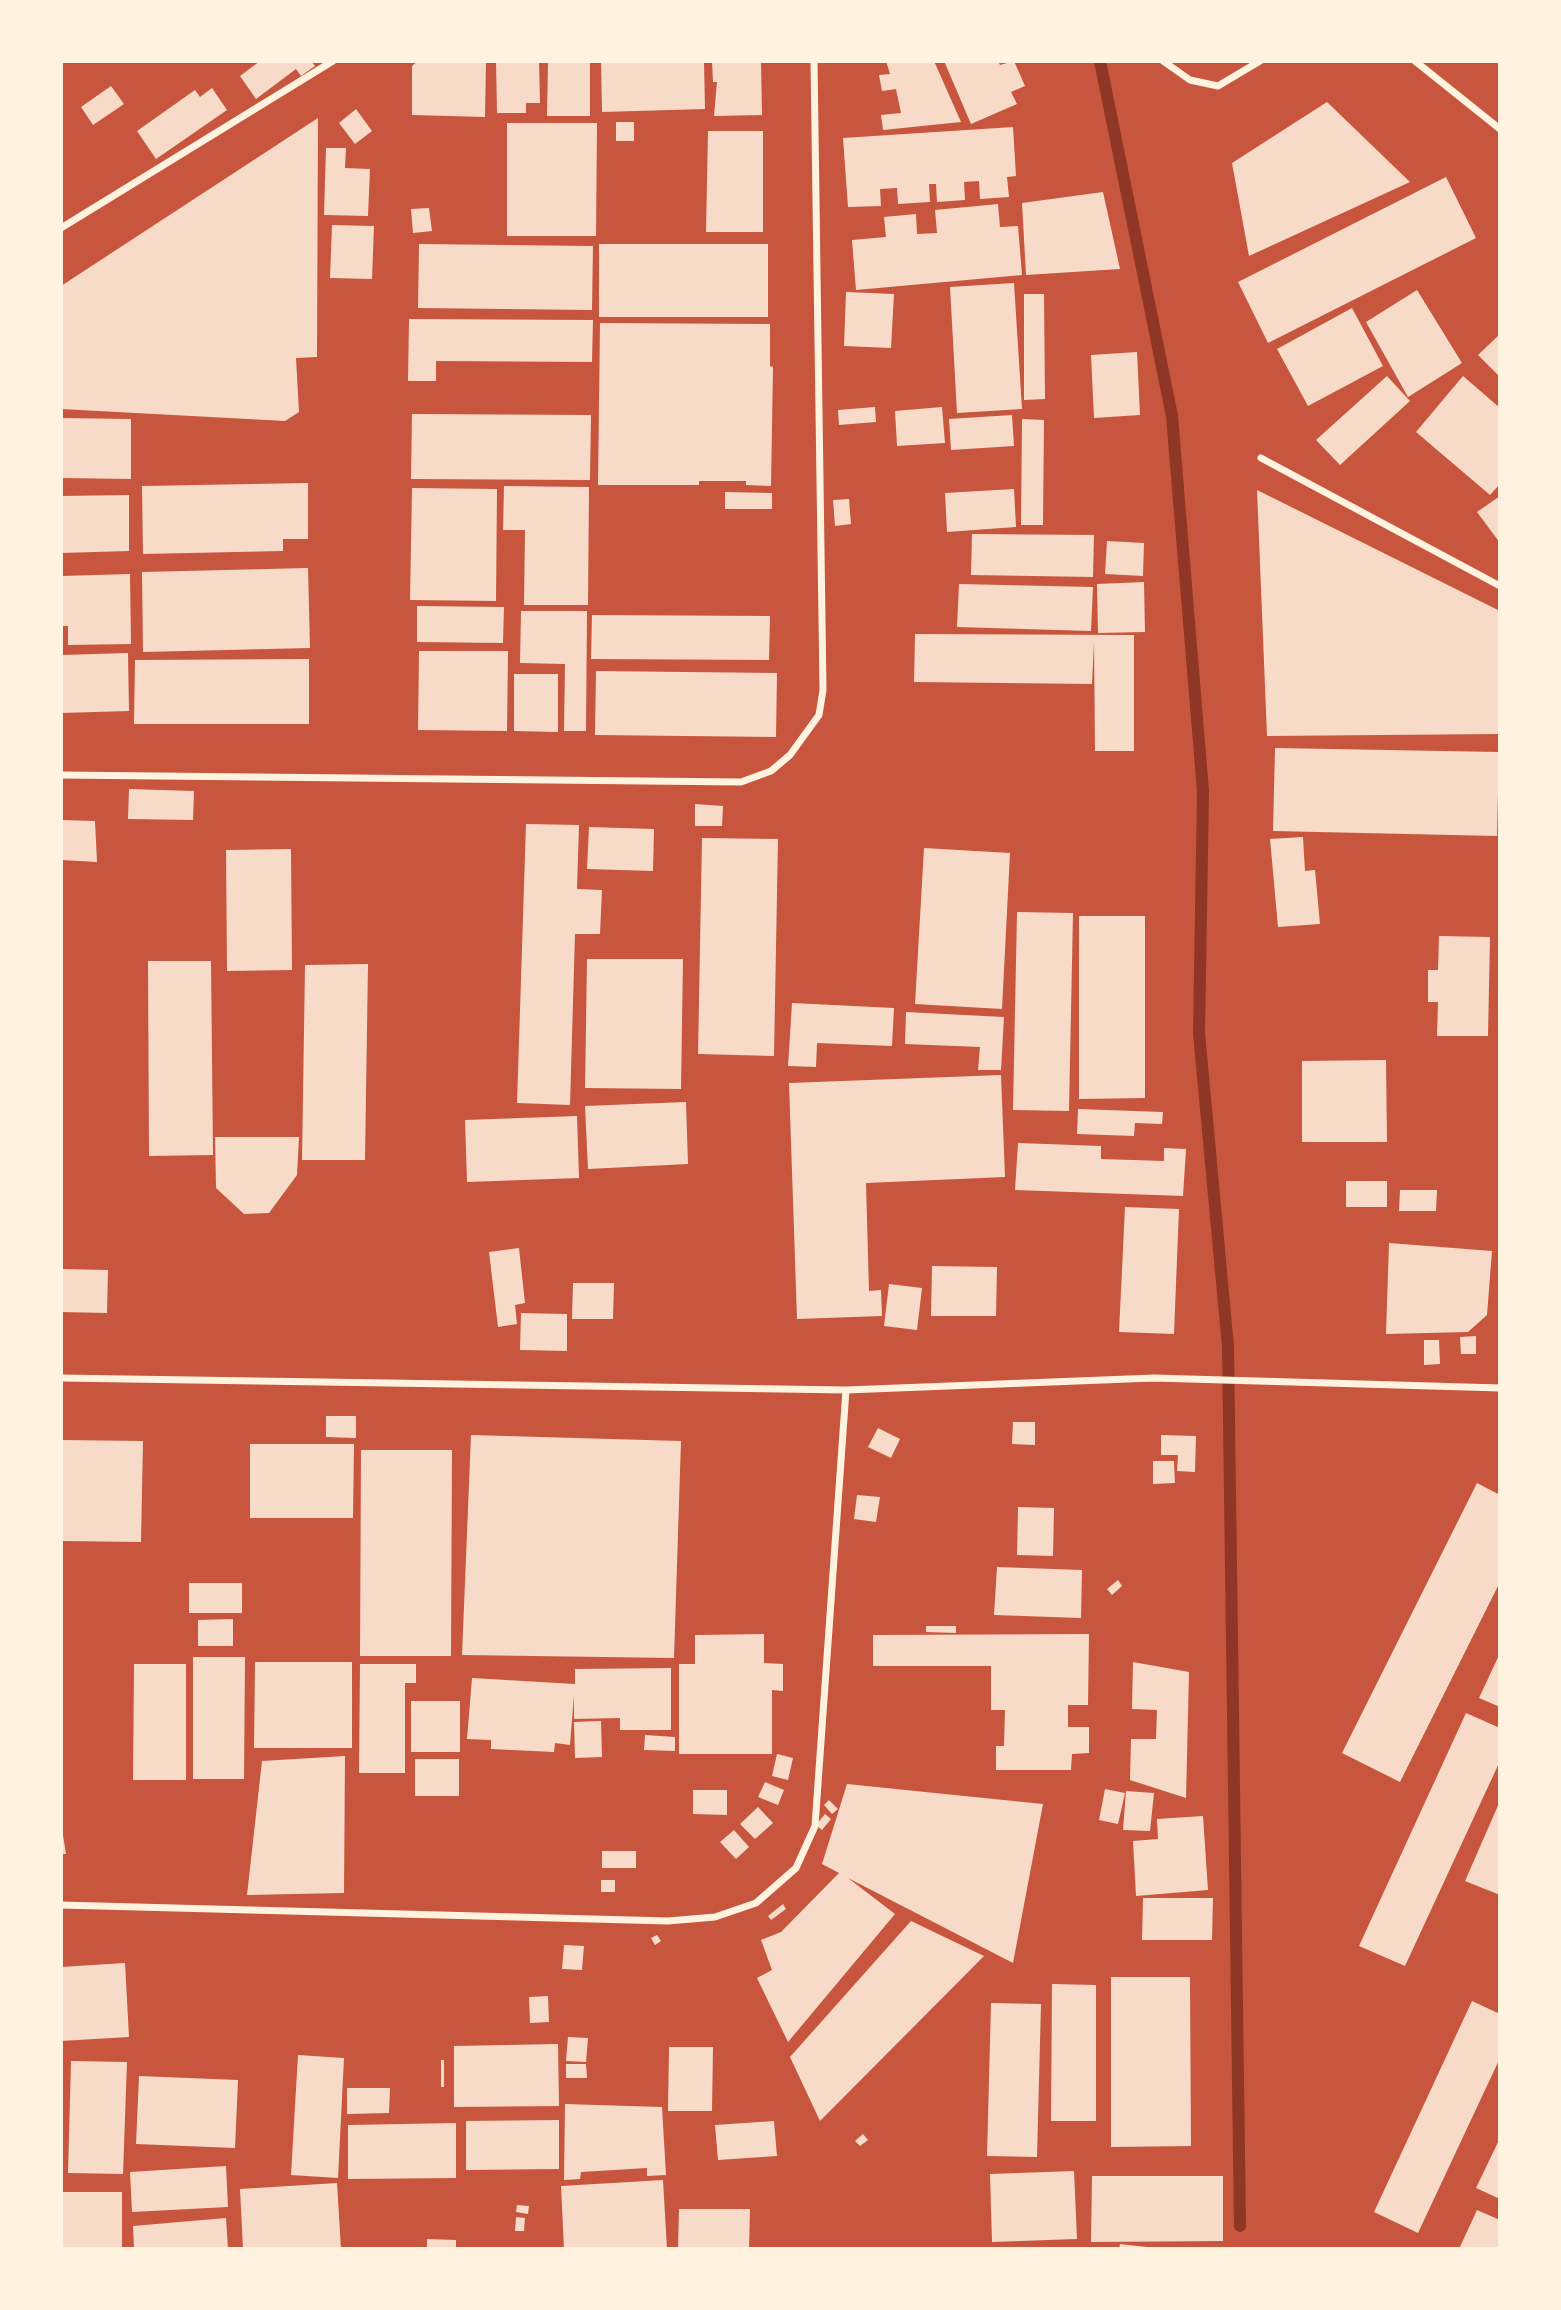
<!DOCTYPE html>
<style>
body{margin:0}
#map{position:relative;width:1561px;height:2310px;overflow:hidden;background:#c8553d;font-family:"PT Sans",sans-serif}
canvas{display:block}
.frame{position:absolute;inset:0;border:63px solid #fff3e0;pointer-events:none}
</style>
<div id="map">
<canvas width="1561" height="2310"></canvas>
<div class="frame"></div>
</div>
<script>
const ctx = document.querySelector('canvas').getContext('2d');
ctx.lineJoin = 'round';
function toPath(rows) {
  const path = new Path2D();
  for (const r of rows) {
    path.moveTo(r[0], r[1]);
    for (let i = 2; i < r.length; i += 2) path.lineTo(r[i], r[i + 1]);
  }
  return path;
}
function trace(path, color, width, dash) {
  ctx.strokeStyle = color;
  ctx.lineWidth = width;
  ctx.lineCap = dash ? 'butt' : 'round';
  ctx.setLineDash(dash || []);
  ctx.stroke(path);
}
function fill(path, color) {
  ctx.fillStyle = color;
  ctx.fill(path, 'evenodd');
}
trace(toPath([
 [1100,61,1172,416,1203,791,1199,1033,1228,1347,1240,2226]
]), '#8f3625', 12);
fill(toPath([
 [260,61,311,61,315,66,301,76,296,69,256,99,240,76],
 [418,61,486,61,485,117,412,115,412,66],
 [496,61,539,61,540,103,526,103,526,113,497,113],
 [548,61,590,61,590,116,547,116],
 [601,61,704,61,705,109,602,112],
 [712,61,761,61,762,115,714,116,717,82,713,82],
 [886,61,934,61,961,122,883,130,881,115,901,113,896,89,882,91,879,75,890,74],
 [944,61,998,61,1000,65,1014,61,1025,86,1011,92,1017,104,971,124],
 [111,86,124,104,93,125,81,107],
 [212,88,227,110,156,159,137,131,195,90,200,97],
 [1327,102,1410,182,1249,256,1232,163],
 [356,109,372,131,355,144,339,123],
 [318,118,317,357,296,358,299,412,285,421,61,409,61,286],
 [616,122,634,122,634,141,616,141],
 [507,123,597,123,596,236,507,236],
 [1013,127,1016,176,1007,177,1009,197,980,199,979,181,964,182,965,200,937,202,936,184,929,184,930,202,898,204,897,188,880,189,881,206,848,207,843,138],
 [708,131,763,131,763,232,706,232],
 [326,148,346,148,345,168,370,169,368,216,324,215],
 [1446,177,1476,238,1268,343,1238,282],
 [1103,192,1120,269,1026,275,1022,203],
 [998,204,1000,227,1018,226,1022,275,856,290,852,240,886,237,884,217,916,214,917,234,937,233,935,210],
 [429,208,432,231,413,233,411,209],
 [332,225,374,226,372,279,330,278],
 [419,244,593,246,592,310,418,308],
 [599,244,768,244,768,317,599,317],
 [1014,283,1022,409,957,413,950,287],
 [1417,290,1462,363,1408,397,1366,322],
 [846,292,894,294,891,348,844,346],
 [1024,294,1044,294,1045,399,1024,400],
 [1352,308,1383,366,1308,406,1277,349],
 [409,319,593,320,592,362,436,361,436,381,408,381],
 [600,323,770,324,770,366,773,367,771,486,746,485,746,481,699,481,699,485,598,485],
 [1500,334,1500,377,1478,355],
 [1137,352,1140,415,1094,418,1091,355],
 [1387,376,1410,401,1340,465,1316,440],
 [1463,376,1500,408,1500,484,1490,495,1416,432],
 [875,407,876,422,839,425,838,410],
 [942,407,945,443,897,446,895,411],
 [412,414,591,415,590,480,411,479],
 [1012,415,1014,446,951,450,949,419],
 [61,418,131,419,131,479,61,478],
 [1022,419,1044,420,1043,525,1021,525],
 [308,483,308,539,283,539,283,551,143,554,142,486],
 [504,486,589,487,588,605,524,605,525,530,503,530],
 [412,488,497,489,496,601,410,600],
 [1014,489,1016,527,947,532,945,493],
 [1257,490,1500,611,1500,734,1267,736],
 [725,492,772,493,772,509,725,509],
 [129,495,129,551,61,553,61,496],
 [1500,496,1500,543,1477,512],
 [849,499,851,524,835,526,833,500],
 [972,534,1094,535,1093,577,971,575],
 [1107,541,1144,543,1143,576,1105,574],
 [308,568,310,648,143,652,142,572],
 [130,574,131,644,68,645,68,626,61,626,61,576],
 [1144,582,1145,632,1098,633,1097,584],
 [959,584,1093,587,1091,631,957,627],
 [417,606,504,607,503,643,417,642],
 [521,611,587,611,586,731,564,731,565,664,520,663],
 [592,615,770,616,769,660,591,659],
 [915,634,1134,635,1134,751,1095,751,1094,642,1092,684,914,682],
 [419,651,508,651,507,731,418,730],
 [128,653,129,711,61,713,61,655],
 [309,659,309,724,134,724,135,660],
 [596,671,777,673,776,737,595,735],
 [514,674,558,674,558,732,514,731],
 [1275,748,1499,752,1497,836,1273,831],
 [129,789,194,791,193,820,128,819],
 [695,804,723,806,722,826,695,826],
 [61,820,95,821,97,862,61,860],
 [526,824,579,825,577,889,602,890,600,934,575,934,570,1105,517,1103],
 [589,827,654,829,653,871,587,869],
 [1303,837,1305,871,1315,870,1320,924,1278,927,1270,839],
 [702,838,778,839,774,1056,698,1054],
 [924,848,1010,853,1002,1009,915,1004],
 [291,849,292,970,227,971,226,850],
 [1017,912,1073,913,1069,1111,1013,1110],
 [1079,916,1145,916,1145,1098,1079,1099],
 [1439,936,1490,937,1488,1036,1437,1036,1438,1002,1428,1002,1428,970,1438,970],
 [587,959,683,959,681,1089,585,1088],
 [148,961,211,961,213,1155,149,1156],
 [368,964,365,1160,302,1160,305,965],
 [792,1003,894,1008,892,1046,817,1043,816,1067,788,1066],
 [906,1012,1004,1017,1001,1070,978,1070,980,1047,905,1044],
 [1386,1060,1387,1142,1302,1142,1302,1061],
 [1001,1075,1005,1177,866,1183,869,1291,881,1290,882,1316,797,1319,789,1083],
 [686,1102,688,1164,588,1169,585,1106],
 [1078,1109,1163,1112,1162,1124,1135,1123,1134,1136,1077,1134],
 [577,1116,579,1178,467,1182,465,1120],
 [215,1137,299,1137,297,1175,269,1213,244,1214,216,1188],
 [1018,1143,1101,1146,1101,1159,1164,1161,1164,1148,1186,1149,1183,1196,1015,1190],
 [1346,1181,1387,1181,1387,1207,1346,1207],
 [1400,1190,1437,1190,1436,1211,1399,1211],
 [1125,1207,1179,1209,1174,1334,1119,1332],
 [1389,1243,1492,1251,1487,1315,1468,1332,1386,1334],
 [519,1248,525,1303,515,1305,517,1324,498,1327,489,1252],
 [932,1266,997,1267,996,1316,931,1316],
 [61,1269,108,1270,107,1313,61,1312],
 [573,1283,614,1283,613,1319,572,1319],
 [889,1284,922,1288,917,1330,884,1326],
 [521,1313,567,1314,567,1351,520,1350],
 [1476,1336,1476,1354,1461,1354,1460,1337],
 [1424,1340,1439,1340,1440,1364,1424,1365],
 [326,1416,356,1416,356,1438,326,1437],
 [1013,1422,1035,1422,1035,1445,1012,1444],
 [878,1428,900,1439,891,1458,868,1447],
 [471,1435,681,1441,674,1658,462,1655],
 [1161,1435,1196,1436,1195,1472,1177,1471,1178,1455,1161,1455],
 [61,1440,143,1441,141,1542,61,1541],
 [250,1444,354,1444,353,1518,250,1518],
 [361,1450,452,1450,451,1656,360,1656],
 [1153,1461,1174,1461,1175,1483,1153,1484],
 [1477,1483,1500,1495,1500,1582,1400,1782,1342,1753],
 [857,1495,880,1497,876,1522,854,1519],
 [1018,1507,1054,1508,1053,1556,1017,1555],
 [997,1567,1082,1570,1081,1618,994,1615],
 [1118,1580,1122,1586,1112,1595,1107,1589],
 [189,1583,242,1583,242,1613,189,1613],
 [233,1619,233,1646,198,1646,198,1620],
 [926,1626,956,1626,956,1633,926,1632],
 [764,1634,764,1663,783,1664,783,1691,772,1690,772,1754,679,1754,679,1664,695,1664,695,1635],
 [1089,1634,1088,1705,1068,1705,1068,1727,1089,1727,1089,1753,1072,1754,1071,1770,996,1770,996,1746,1004,1746,1005,1710,991,1710,991,1666,873,1666,873,1635],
 [1500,1653,1500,1707,1479,1698],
 [193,1657,245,1657,244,1779,193,1779],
 [255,1662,352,1662,352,1748,254,1748],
 [1133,1662,1189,1672,1186,1798,1130,1780,1131,1739,1156,1739,1157,1710,1132,1709],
 [134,1664,186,1664,186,1780,133,1780],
 [360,1664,416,1664,416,1683,405,1683,405,1773,359,1773],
 [671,1668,671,1730,620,1730,620,1718,574,1719,574,1695,570,1745,555,1743,554,1752,491,1749,491,1740,467,1739,472,1678,575,1684,575,1669],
 [411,1701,460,1701,460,1752,411,1752],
 [1466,1713,1500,1728,1500,1761,1405,1966,1359,1946],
 [601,1721,602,1757,575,1758,574,1722],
 [645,1735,675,1737,675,1751,644,1750],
 [777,1754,793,1758,788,1780,772,1776],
 [345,1756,344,1893,247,1895,262,1761],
 [415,1759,459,1759,459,1796,415,1796],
 [765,1782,784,1790,778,1805,758,1797],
 [847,1784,1043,1804,1013,1963,848,1878,895,1914,788,2042,757,1978,772,1970,761,1940,781,1932,839,1873,822,1864],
 [1105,1789,1125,1793,1118,1824,1099,1820],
 [693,1790,727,1790,727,1815,693,1814],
 [1126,1791,1154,1793,1150,1831,1123,1830],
 [829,1800,838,1809,832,1814,824,1805],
 [1500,1801,1500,1895,1465,1881],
 [758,1807,773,1823,755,1839,740,1824],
 [825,1814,831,1819,822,1830,816,1825],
 [1203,1816,1208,1890,1136,1896,1133,1841,1158,1839,1157,1819],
 [61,1823,66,1854,61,1854],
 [734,1830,749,1847,736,1859,720,1842],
 [602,1851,636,1851,636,1868,602,1868],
 [601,1880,615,1880,615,1892,601,1892],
 [1143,1898,1213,1898,1212,1940,1142,1940],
 [783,1904,786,1909,771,1920,768,1916],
 [911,1921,984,1956,820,2121,790,2057],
 [657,1935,661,1941,655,1945,651,1938],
 [564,1945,584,1946,582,1970,562,1969],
 [125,1963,129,2037,61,2041,61,1967],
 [1111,1977,1190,1977,1191,2146,1111,2147],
 [1052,1984,1096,1985,1096,2121,1051,2121],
 [548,1996,549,2022,530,2023,529,1997],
 [1472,2001,1500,2014,1500,2058,1418,2233,1374,2212],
 [991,2003,1041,2004,1037,2157,987,2156],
 [568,2037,588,2038,586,2062,566,2061],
 [558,2044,559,2106,454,2107,454,2046],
 [669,2047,713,2047,712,2111,668,2111],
 [298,2055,344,2058,338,2178,291,2175],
 [441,2060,444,2060,444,2087,441,2087],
 [71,2061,127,2062,123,2174,68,2173],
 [566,2064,586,2064,587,2078,566,2078],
 [139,2076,238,2080,235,2148,136,2144],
 [347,2088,390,2088,389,2113,347,2114],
 [565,2104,662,2107,666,2175,647,2176,647,2168,581,2172,580,2179,564,2180],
 [559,2120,559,2169,466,2170,466,2121],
 [774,2121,777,2156,718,2160,715,2125],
 [456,2123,456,2178,348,2179,348,2125],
 [863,2134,868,2140,860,2146,855,2141],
 [1500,2138,1500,2199,1476,2188],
 [226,2166,228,2207,132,2212,130,2172],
 [1074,2171,1077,2239,992,2242,990,2174],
 [1092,2176,1223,2176,1223,2241,1091,2242],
 [663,2180,667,2249,564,2249,561,2186],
 [337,2183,341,2249,243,2249,240,2189],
 [61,2192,122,2192,122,2249,61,2249],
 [517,2205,529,2206,528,2214,516,2212],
 [679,2209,750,2209,749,2249,678,2249],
 [1477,2210,1500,2220,1500,2249,1459,2249],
 [516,2217,525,2218,524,2231,515,2231],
 [226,2218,228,2249,134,2249,133,2226],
 [427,2239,456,2240,456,2249,427,2249],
 [1120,2244,1147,2247,1147,2249,1119,2249]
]), '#f7dbc8');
trace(toPath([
 [1163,61,1190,80,1218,86,1260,61],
 [1415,61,1500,129],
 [61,228,333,61],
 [1261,458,1500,586],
 [61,775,741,782,771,771,790,755,819,715,823,690,814,61],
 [61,1378,846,1390,1154,1378,1500,1388],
 [61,1905,668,1921,715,1917,756,1903,796,1868,815,1826,846,1390]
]), '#fff3e0', 7);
</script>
